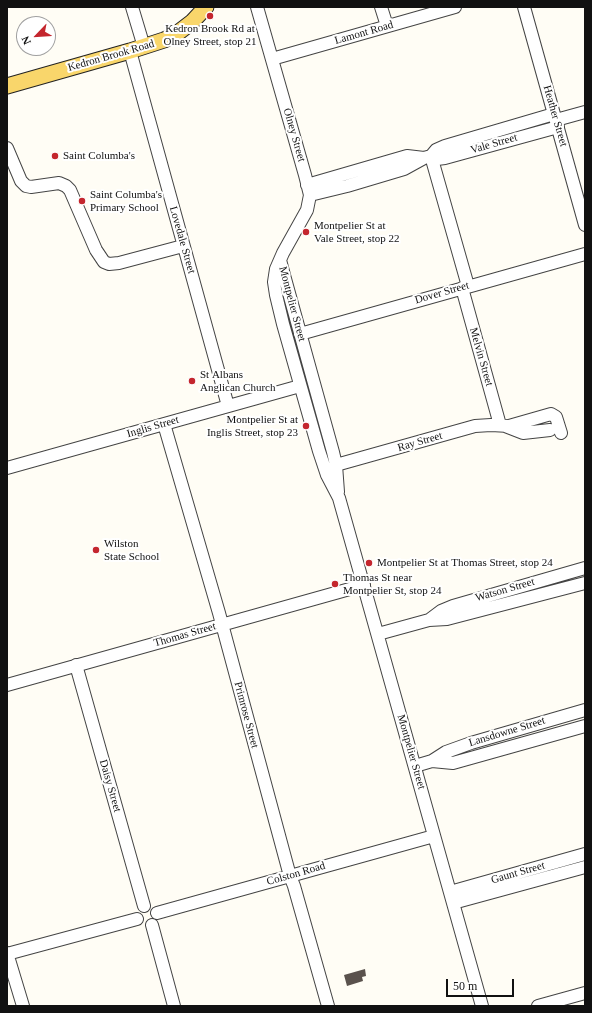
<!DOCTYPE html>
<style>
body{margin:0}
#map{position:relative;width:592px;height:1013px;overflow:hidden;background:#fffdf5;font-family:"Times New Roman",serif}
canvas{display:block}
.frame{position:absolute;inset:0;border:8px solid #111;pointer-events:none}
.north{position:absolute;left:16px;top:16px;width:40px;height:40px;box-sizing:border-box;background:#fff;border:1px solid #a0a0a0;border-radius:50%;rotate:245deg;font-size:11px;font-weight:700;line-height:16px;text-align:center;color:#111}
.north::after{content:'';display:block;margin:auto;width:14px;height:18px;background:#c4262e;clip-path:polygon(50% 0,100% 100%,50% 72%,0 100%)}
.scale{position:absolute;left:446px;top:979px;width:68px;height:18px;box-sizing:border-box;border:2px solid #111;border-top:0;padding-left:5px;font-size:12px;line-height:14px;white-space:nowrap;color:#111;-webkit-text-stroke:3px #fff;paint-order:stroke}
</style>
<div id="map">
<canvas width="592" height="1013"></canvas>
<div class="frame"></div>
<div class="north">N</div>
<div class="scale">50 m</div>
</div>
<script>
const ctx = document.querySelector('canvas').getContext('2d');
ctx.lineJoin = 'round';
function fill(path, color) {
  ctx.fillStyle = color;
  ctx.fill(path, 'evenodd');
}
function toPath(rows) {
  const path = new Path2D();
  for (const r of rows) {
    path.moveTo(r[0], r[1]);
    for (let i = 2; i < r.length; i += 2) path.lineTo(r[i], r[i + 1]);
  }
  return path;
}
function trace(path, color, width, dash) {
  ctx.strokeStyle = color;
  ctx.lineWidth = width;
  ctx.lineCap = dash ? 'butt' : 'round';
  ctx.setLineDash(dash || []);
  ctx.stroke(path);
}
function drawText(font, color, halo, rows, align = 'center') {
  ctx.font = font + ' "Times New Roman",serif';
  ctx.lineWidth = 4;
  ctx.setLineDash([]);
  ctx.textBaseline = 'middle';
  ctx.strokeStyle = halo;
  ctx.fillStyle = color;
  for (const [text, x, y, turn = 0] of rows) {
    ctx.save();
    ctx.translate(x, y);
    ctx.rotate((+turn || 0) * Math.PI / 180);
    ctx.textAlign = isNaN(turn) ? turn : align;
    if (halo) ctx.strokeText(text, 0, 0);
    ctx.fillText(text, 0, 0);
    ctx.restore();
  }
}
fill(toPath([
 [365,969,366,976,362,977,363,981,347,986,344,975]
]), '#5a524d');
const minor = toPath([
 [132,7,144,47],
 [257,7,305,175,310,195,307,210,283,253,276,269,274,282,276,295,283,324,319,451,327,475,339,498,482,1006],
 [381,7,387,26],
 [524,7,585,225],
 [130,51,228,406],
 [272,59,455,7],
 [556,120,585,112],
 [7,148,21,181,26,186,31,187,59,183,66,186,70,190,96,250,104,262,109,264,119,263,183,246],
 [431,156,468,286],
 [431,156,437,159,445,158,558,127],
 [307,185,407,156,424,158],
 [310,195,347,186,404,169,424,158,431,156,436,150,445,146,554,114],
 [280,260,284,275,333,452,336,465,338,492],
 [462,288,500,425],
 [300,334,585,254],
 [164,424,219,613,290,876,294,886,328,1006],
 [505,426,523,433,550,430],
 [336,465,475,426,491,425,509,426,551,414,556,417,561,433],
 [7,468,300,386],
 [429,620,441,611,453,606,585,568],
 [378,634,429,620,447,619,585,583],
 [76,665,144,906],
 [7,685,364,585],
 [432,761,453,763,585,726],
 [415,766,432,761,446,752,471,743,585,710],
 [450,892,585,854],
 [453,903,585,867],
 [157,913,434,836],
 [152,925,174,1006],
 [7,953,23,1006],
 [7,954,137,919],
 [538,1006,585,993]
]);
const major = toPath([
 [7,86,130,51,164,40,175,35,192,22,206,7]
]);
trace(minor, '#444', 14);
trace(major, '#222', 17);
trace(minor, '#fff', 12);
trace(major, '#f9d66b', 15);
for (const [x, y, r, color] of [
 [210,16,4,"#c4262e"],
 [55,156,4,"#c4262e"],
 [82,201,4,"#c4262e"],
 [306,232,4,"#c4262e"],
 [192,381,4,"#c4262e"],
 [306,426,4,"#c4262e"],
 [96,550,4,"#c4262e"],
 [369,563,4,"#c4262e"],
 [335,584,4,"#c4262e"]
]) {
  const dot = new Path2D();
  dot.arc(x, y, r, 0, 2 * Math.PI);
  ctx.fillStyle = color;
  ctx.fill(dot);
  trace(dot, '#fff', 1.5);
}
drawText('11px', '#111', '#fff', [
 ["Kedron Brook Rd at",210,29,"center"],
 ["Olney Street, stop 21",210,42,"center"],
 ["Saint Columba's",63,156],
 ["Saint Columba's",90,195],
 ["Primary School",90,208],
 ["Montpelier St at",314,226],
 ["Vale Street, stop 22",314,239],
 ["St Albans",200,375],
 ["Anglican Church",200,388],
 ["Montpelier St at",298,420,"right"],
 ["Inglis Street, stop 23",298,433,"right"],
 ["Wilston",104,544],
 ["State School",104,557],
 ["Montpelier St at Thomas Street, stop 24",377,563],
 ["Thomas St near",343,578],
 ["Montpelier St, stop 24",343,591]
], 'left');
drawText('11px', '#111', '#fff', [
 ["Lamont Road",364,33,-16],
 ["Kedron Brook Road",111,56,-16],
 ["Heather Street",555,116,74],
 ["Olney Street",294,135,74],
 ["Vale Street",494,144,-16],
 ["Lovedale Street",182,240,74],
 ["Dover Street",442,293,-16],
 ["Montpelier Street",292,304,75],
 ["Melvin Street",481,357,74],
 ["Inglis Street",153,427,-16],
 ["Ray Street",420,442,-16],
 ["Watson Street",505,590,-16],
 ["Thomas Street",185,635,-16],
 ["Primrose Street",246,715,75],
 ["Lansdowne Street",507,732,-17],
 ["Montpelier Street",411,752,74],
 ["Daisy Street",110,786,74],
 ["Gaunt Street",518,873,-16],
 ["Colston Road",296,874,-16]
]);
</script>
